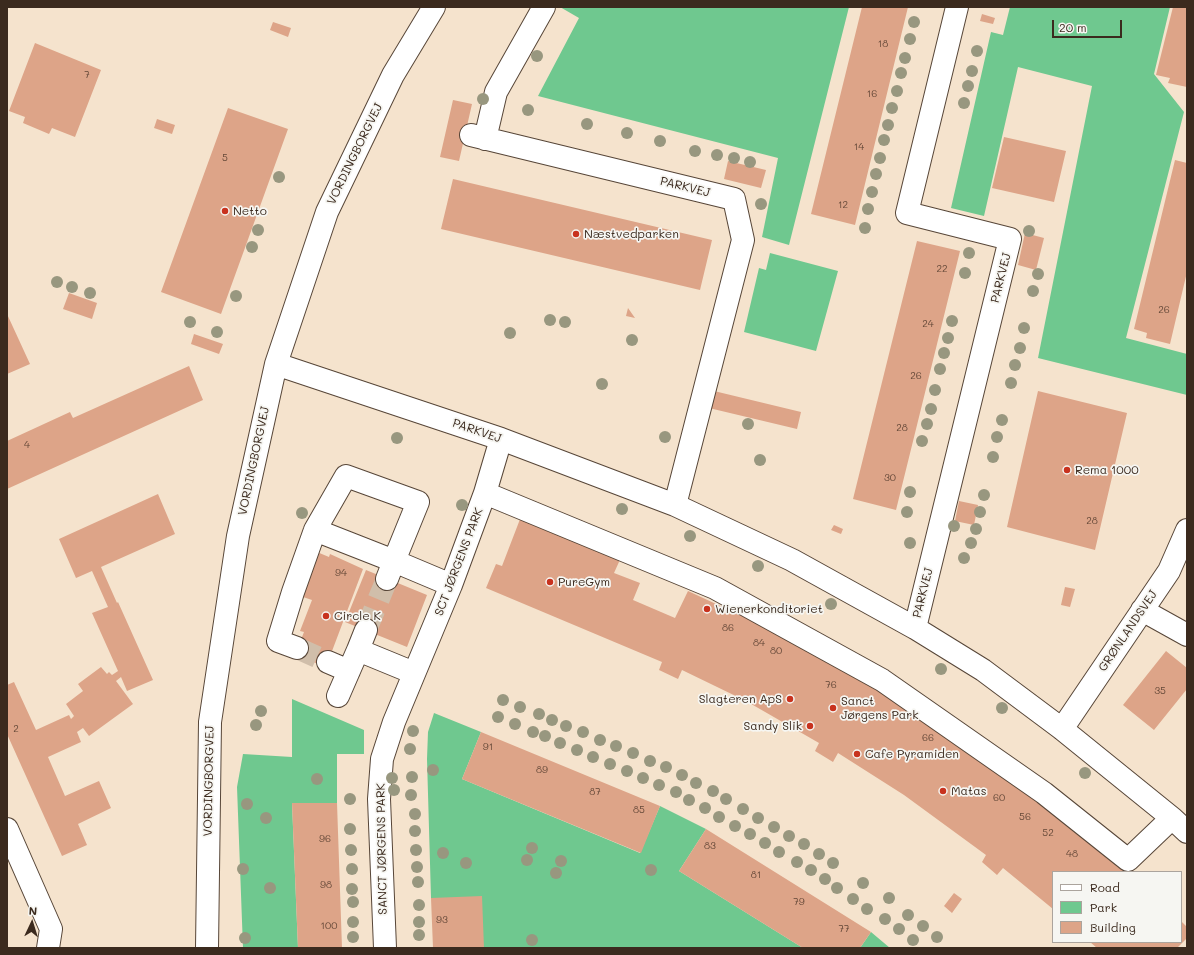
<!DOCTYPE html>
<meta charset="utf-8">
<style>
body{margin:0}
#map{position:relative;width:1194px;height:955px;overflow:hidden;background:#f5e3cd;font-family:Mali,sans-serif}
canvas{display:block}
.frame{position:absolute;inset:0;border:8px solid #3b2a1e;pointer-events:none}
.legend{position:absolute;left:1052px;top:871px;width:130px;height:72px;box-sizing:border-box;background:#f6f6f2;border:1px solid #aba49d;margin:0;padding:5px 7px;list-style:none;font-size:12px;color:#3b2a1e}
.legend li{display:flex;align-items:center;gap:8px;height:20px}
.legend b{width:20px;border:1px solid #aba49d}
.north{position:absolute;left:12px;top:903px;width:40px;height:40px;-webkit-text-stroke:3px #f6f6f2;paint-order:stroke;rotate:4deg;font-size:11px;font-weight:700;line-height:16px;text-align:center;color:#3b2a1e}
.north::after{content:'';display:block;margin:auto;width:14px;height:18px;background:#3b2a1e;clip-path:polygon(50% 0,100% 100%,50% 72%,0 100%)}
.scale{position:absolute;left:1052px;top:20px;width:70px;height:18px;box-sizing:border-box;border:2px solid #3b2a1e;border-top:0;padding-left:5px;font-size:12px;line-height:14px;white-space:nowrap;color:#3b2a1e;-webkit-text-stroke:3px #f6f6f2;paint-order:stroke}
</style>
<div id="map">
<canvas width="1194" height="955"></canvas>
<div class="frame"></div>
<ul class="legend">
<li><b style="height:5px;background:#fff"></b>Road</li>
<li><b style="height:11px;background:#6fc88f"></b>Park</li>
<li><b style="height:11px;background:#dda488"></b>Building</li>
</ul>
<div class="north">N</div>
<div class="scale">20 m</div>
</div>
<script>
const ctx = document.querySelector('canvas').getContext('2d');
ctx.lineJoin = 'round';
function fill(path, color) {
  ctx.fillStyle = color;
  ctx.fill(path, 'evenodd');
}
function toPath(rows) {
  const path = new Path2D();
  for (const r of rows) {
    path.moveTo(r[0], r[1]);
    for (let i = 2; i < r.length; i += 2) path.lineTo(r[i], r[i + 1]);
  }
  return path;
}
function trace(path, color, width, dash) {
  ctx.strokeStyle = color;
  ctx.lineWidth = width;
  ctx.lineCap = dash ? 'butt' : 'round';
  ctx.setLineDash(dash || []);
  ctx.stroke(path);
}
function drawText(font, color, halo, rows, align = 'center') {
  ctx.font = font + ' Mali,sans-serif';
  ctx.lineWidth = 3.5;
  ctx.setLineDash([]);
  ctx.textBaseline = 'middle';
  ctx.strokeStyle = halo;
  ctx.fillStyle = color;
  for (const [text, x, y, turn = 0] of rows) {
    ctx.save();
    ctx.translate(x, y);
    ctx.rotate((+turn || 0) * Math.PI / 180);
    ctx.textAlign = isNaN(turn) ? turn : align;
    if (halo) ctx.strokeText(text, 0, 0);
    ctx.fillText(text, 0, 0);
    ctx.restore();
  }
}
fill(toPath([
 [560,7,849,7,789,245,762,237,778,158,538,96,579,18],
 [1010,7,1170,7,1154,74,1184,112,1126,338,1187,354,1187,395,1038,358,1092,86,1018,67,984,216,951,208,991,32,1003,35],
 [770,253,838,271,816,351,744,332,759,268,766,270],
 [292,699,364,730,364,754,337,754,337,803,292,803,298,948,243,948,237,787,243,754,292,757],
 [434,713,481,732,462,779,640,853,660,806,706,829,679,871,803,948,484,948,431,898,427,759,428,732],
 [871,932,890,948,860,948]
]), '#6fc88f');
fill(toPath([
 [862,7,908,7,855,225,811,214],
 [1173,7,1187,7,1187,87,1168,83,1170,78,1156,75],
 [982,14,995,18,993,24,980,21],
 [273,22,291,28,288,37,270,30],
 [35,43,101,70,75,137,52,128,49,134,23,123,25,117,9,111],
 [453,100,472,104,459,161,440,157],
 [228,108,288,129,221,314,161,292],
 [157,119,175,125,172,134,154,128],
 [1004,137,1066,151,1054,202,992,188],
 [1175,160,1187,163,1187,272,1170,344,1146,338,1147,333,1134,329],
 [728,161,766,170,761,188,724,179],
 [453,179,712,240,700,290,441,229],
 [1025,233,1044,238,1036,270,1018,265],
 [917,241,960,251,896,510,853,499],
 [69,293,97,303,92,319,63,309],
 [628,308,635,318,626,316],
 [7,314,30,364,7,374],
 [194,334,223,344,219,354,191,344],
 [189,366,203,400,7,489,7,441,70,412,73,418],
 [714,391,801,412,797,429,709,408],
 [1038,391,1127,413,1095,550,1007,527],
 [158,494,175,534,101,567,117,603,118,602,153,680,127,691,121,677,116,681,133,704,89,736,83,728,77,732,81,742,48,757,65,796,99,781,111,808,78,824,87,845,62,856,7,734,7,685,14,682,36,730,69,715,71,719,74,716,66,704,83,691,78,684,101,667,107,674,109,672,112,675,118,671,92,613,108,607,92,571,76,578,59,539],
 [959,501,978,505,974,525,955,521],
 [522,514,623,553,614,573,640,583,633,600,675,618,688,591,768,628,845,670,920,716,1062,816,1128,872,1053,872,1053,909,1003,868,997,875,982,862,986,855,904,795,838,753,833,762,815,751,819,743,746,701,682,670,678,679,659,670,662,662,486,588,496,564,502,566],
 [834,525,843,529,841,534,831,530],
 [317,552,329,557,330,554,363,569,326,667,295,655,304,632,300,631,312,600,300,596],
 [366,570,427,595,407,647,345,622],
 [1065,587,1075,589,1070,607,1061,605],
 [1166,651,1187,668,1187,689,1154,730,1123,705],
 [481,732,660,806,641,853,462,779],
 [292,803,337,803,342,948,298,948],
 [706,829,871,932,860,948,803,948,679,871],
 [954,893,962,899,952,913,944,906],
 [482,896,484,948,433,948,431,898],
 [1181,921,1187,927,1187,938,1177,948,1097,948,1090,942,1181,942]
]), '#dda488');
trace(toPath([
 [366,630,387,579],
 [297,648,328,662]
]), '#d0beaa', 22, [22, 11]);
const minor = toPath([
 [471,135,734,199,743,240,675,505],
 [485,139,496,92,544,7],
 [276,364,501,439,675,505,792,560,915,628,983,670,1062,729,1172,818,1187,832],
 [485,493,715,588,882,680,1044,793,1128,860,1172,818],
 [387,579,394,561,451,585],
 [1142,610,1187,635],
 [915,628,1010,239,907,213,957,7],
 [366,630,358,650,414,673],
 [297,648,278,641,293,592,315,530,394,561,418,502,346,476,315,530],
 [328,662,349,671],
 [338,696,358,650],
 [1062,729,1169,571,1187,530],
 [7,829,51,929,48,948],
 [207,948,210,722,238,536,276,364,327,212,393,75,434,7],
 [385,948,379,799,382,759,394,722,451,585,485,493,501,439]
]);
trace(minor, '#574638', 24);
trace(minor, '#fff', 22);
ctx.fillStyle = '#98977f';
for (const [x, y] of [
 [914,22],
 [910,39],
 [977,51],
 [537,56],
 [905,58],
 [972,71],
 [901,73],
 [968,86],
 [897,91],
 [483,99],
 [964,103],
 [892,108],
 [528,110],
 [587,124],
 [888,125],
 [627,133],
 [884,140],
 [660,141],
 [695,151],
 [717,155],
 [734,158],
 [880,158],
 [750,162],
 [876,174],
 [279,177],
 [872,192],
 [761,204],
 [868,209],
 [865,228],
 [258,230],
 [1029,231],
 [252,247],
 [969,253],
 [965,273],
 [1038,274],
 [57,282],
 [72,287],
 [1033,291],
 [90,293],
 [236,296],
 [550,320],
 [952,321],
 [190,322],
 [565,322],
 [1024,328],
 [217,332],
 [510,333],
 [948,338],
 [632,340],
 [1020,348],
 [944,353],
 [1015,365],
 [940,369],
 [1011,383],
 [602,384],
 [935,390],
 [931,409],
 [1002,420],
 [748,424],
 [927,424],
 [665,437],
 [997,437],
 [397,438],
 [922,441],
 [993,457],
 [760,460],
 [910,492],
 [984,495],
 [462,505],
 [622,509],
 [907,512],
 [980,512],
 [302,513],
 [954,526],
 [976,529],
 [690,536],
 [910,543],
 [971,543],
 [964,558],
 [758,566],
 [831,604],
 [941,669],
 [503,700],
 [520,707],
 [1002,708],
 [261,711],
 [539,714],
 [498,717],
 [552,720],
 [515,724],
 [256,725],
 [566,726],
 [413,731],
 [533,732],
 [583,732],
 [545,736],
 [600,740],
 [560,743],
 [616,746],
 [410,749],
 [577,750],
 [633,753],
 [593,757],
 [650,761],
 [610,764],
 [666,767],
 [433,770],
 [627,771],
 [1085,773],
 [682,775],
 [412,777],
 [392,778],
 [643,778],
 [317,779],
 [696,783],
 [659,785],
 [394,790],
 [713,791],
 [676,792],
 [411,795],
 [350,799],
 [726,799],
 [689,800],
 [247,804],
 [705,808],
 [743,809],
 [415,814],
 [719,817],
 [266,818],
 [758,818],
 [735,826],
 [774,827],
 [350,829],
 [415,831],
 [750,834],
 [789,836],
 [765,843],
 [804,844],
 [532,848],
 [351,850],
 [416,850],
 [779,852],
 [443,853],
 [819,854],
 [527,860],
 [561,861],
 [797,862],
 [466,863],
 [833,863],
 [417,867],
 [243,869],
 [352,869],
 [651,870],
 [811,870],
 [556,873],
 [825,879],
 [418,882],
 [863,883],
 [270,888],
 [837,888],
 [352,889],
 [889,898],
 [853,899],
 [353,902],
 [419,905],
 [867,909],
 [908,915],
 [885,919],
 [353,922],
 [419,922],
 [923,926],
 [899,929],
 [419,935],
 [353,937],
 [937,937],
 [245,938],
 [532,940],
 [913,940]
]) {
  ctx.beginPath();
  ctx.arc(x, y, 6, 0, 2 * Math.PI);
  ctx.fill();
}
for (const [x, y, r, color] of [
 [225,211,4,"#c8321e"],
 [576,234,4,"#c8321e"],
 [1067,470,4,"#c8321e"],
 [550,582,4,"#c8321e"],
 [707,609,4,"#c8321e"],
 [326,616,4,"#c8321e"],
 [790,699,4,"#c8321e"],
 [833,708,4,"#c8321e"],
 [810,726,4,"#c8321e"],
 [857,754,4,"#c8321e"],
 [943,791,4,"#c8321e"]
]) {
  const dot = new Path2D();
  dot.arc(x, y, r, 0, 2 * Math.PI);
  ctx.fillStyle = color;
  ctx.fill(dot);
  trace(dot, '#f6f6f2', 1.5);
}
drawText('10px', '#644838', null, [
 ["18",883,44],
 ["7",87,75],
 ["16",872,94],
 ["14",859,147],
 ["5",225,158],
 ["12",843,205],
 ["22",942,269],
 ["26",1164,310],
 ["24",928,324],
 ["26",916,376],
 ["28",902,428],
 ["4",27,445],
 ["30",890,478],
 ["28",1092,521],
 ["94",341,573],
 ["86",728,628],
 ["84",759,643],
 ["80",776,651],
 ["76",831,685],
 ["35",1160,691],
 ["2",16,729],
 ["66",928,738],
 ["91",488,747],
 ["89",542,770],
 ["87",595,792],
 ["60",999,798],
 ["85",639,810],
 ["56",1025,817],
 ["52",1048,833],
 ["96",325,839],
 ["83",710,846],
 ["48",1072,854],
 ["81",756,875],
 ["98",326,885],
 ["79",799,902],
 ["93",442,920],
 ["100",329,926],
 ["77",844,929]
]);
drawText('12px', '#3b2a1e', '#f6f6f2', [
 ["VORDINGBORGVEJ",355,154,-64],
 ["PARKVEJ",685,187,14],
 ["PARKVEJ",1001,278,-76],
 ["PARKVEJ",477,431,19],
 ["VORDINGBORGVEJ",254,461,-78],
 ["SCT JØRGENS PARK",459,562,-69],
 ["PARKVEJ",923,593,-76],
 ["GRØNLANDSVEJ",1128,631,-56],
 ["VORDINGBORGVEJ",209,781,-89],
 ["SANCT JØRGENS PARK",382,849,-91]
]);
drawText('12px', '#3b2a1e', '#f6f6f2', [
 ["Netto",233,211],
 ["Næstvedparken",584,234],
 ["Rema 1000",1075,470],
 ["PureGym",558,582],
 ["Wienerkonditoriet",715,609],
 ["Circle K",334,616],
 ["Slagteren ApS",782,699,"right"],
 ["Sanct",841,701],
 ["Jørgens Park",841,715],
 ["Sandy Slik",802,726,"right"],
 ["Cafe Pyramiden",865,754],
 ["Matas",951,791]
], 'left');
</script>
